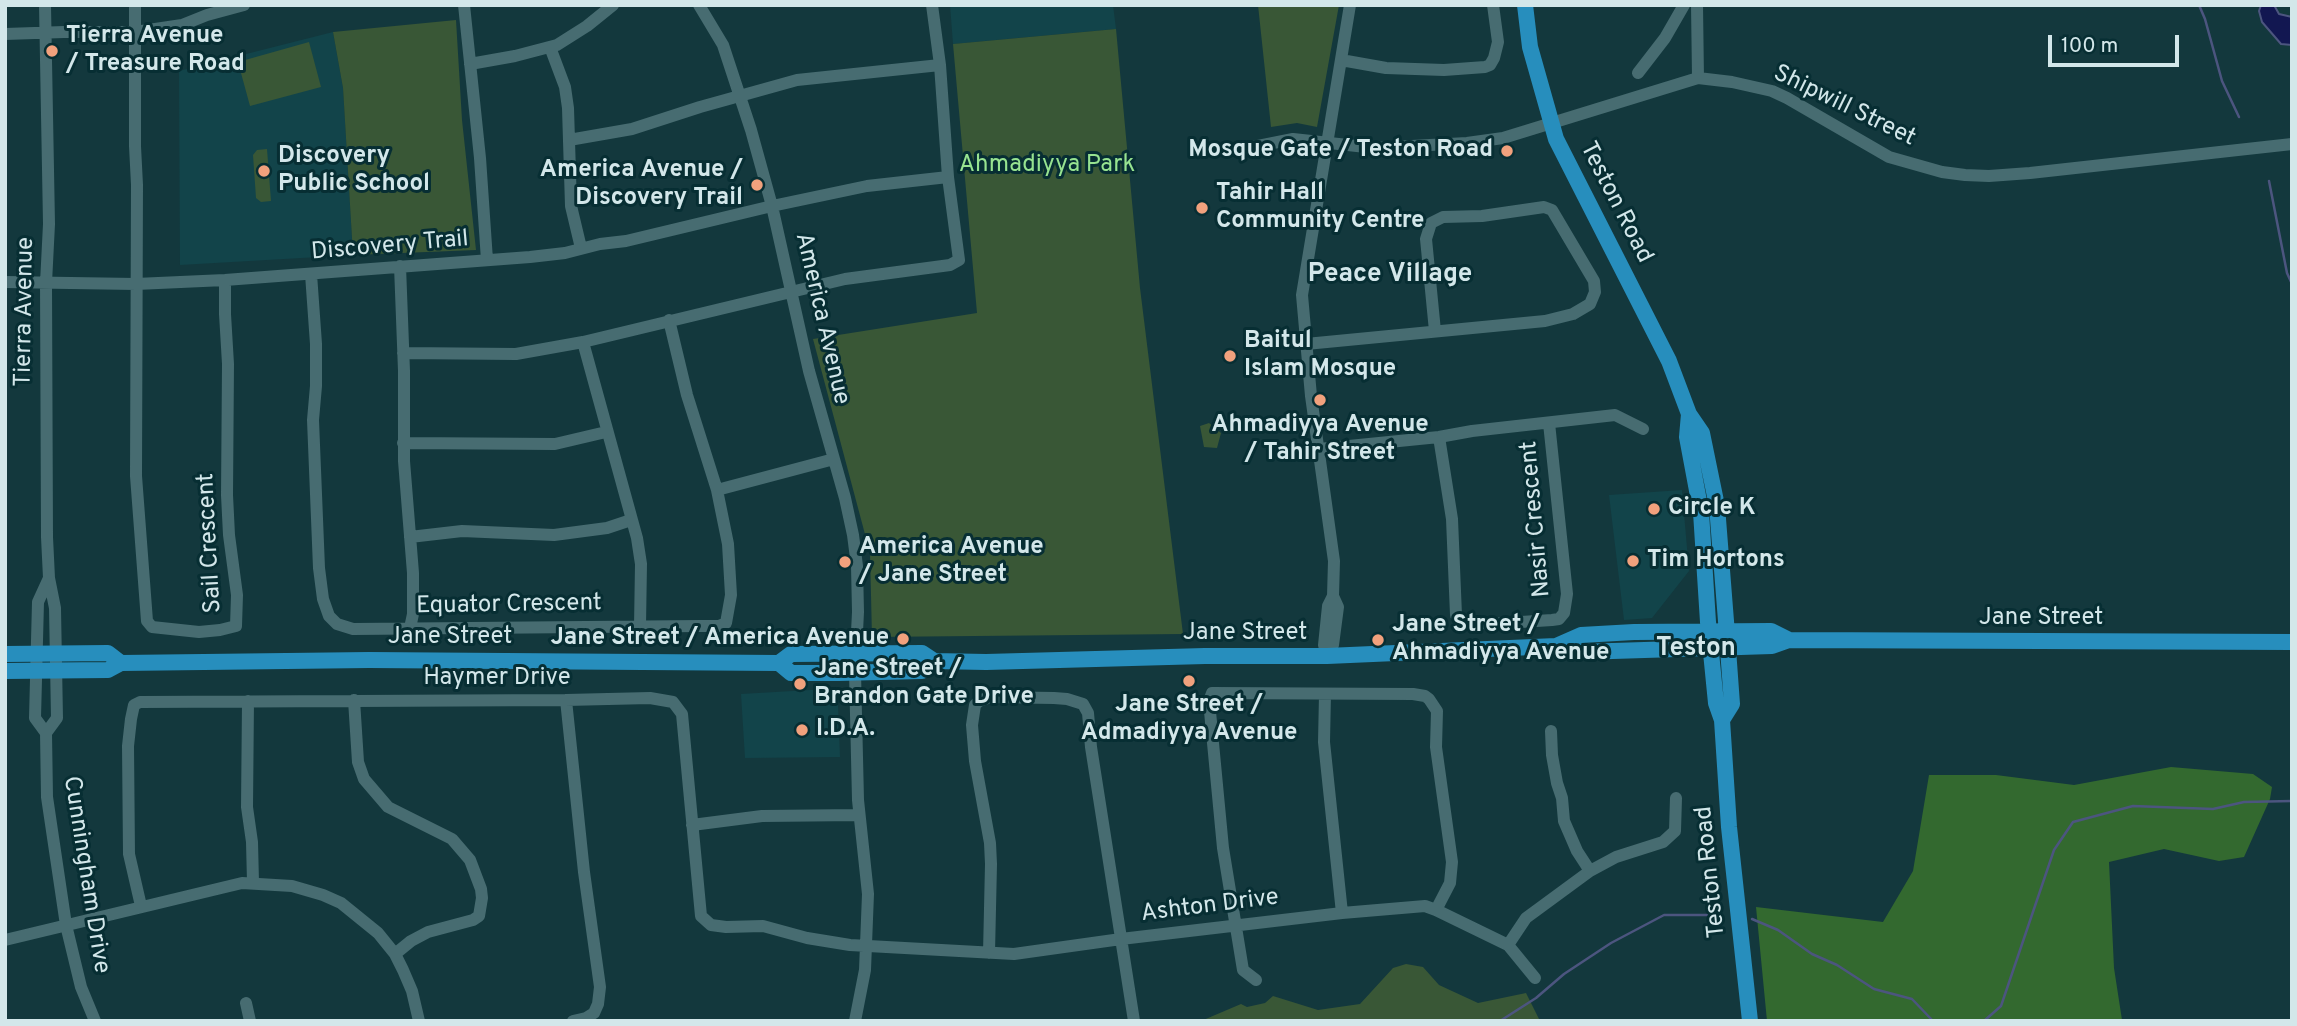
<!DOCTYPE html>
<style>
body{margin:0}
#map{position:relative;width:2297px;height:1026px;overflow:hidden;background:#13383d;font-family:Overpass,sans-serif}
canvas{display:block}
.frame{position:absolute;inset:0;border:7px solid #d3e7ea;pointer-events:none}
.scale{position:absolute;left:2048px;top:35px;width:131px;height:32px;box-sizing:border-box;border:4px solid #d3e7ea;border-top:0;padding-left:9px;font-size:21px;line-height:24px;white-space:nowrap;color:#d3e7ea;-webkit-text-stroke:5px #072e33;paint-order:stroke}
</style>
<div id="map">
<canvas width="2297" height="1026"></canvas>
<div class="frame"></div>
<div class="scale">100 m</div>
</div>
<script>
const ctx = document.querySelector('canvas').getContext('2d');
ctx.lineJoin = 'round';
function fill(path, color) {
  ctx.fillStyle = color;
  ctx.fill(path, 'evenodd');
}
function toPath(rows) {
  const path = new Path2D();
  for (const r of rows) {
    path.moveTo(r[0], r[1]);
    for (let i = 2; i < r.length; i += 2) path.lineTo(r[i], r[i + 1]);
  }
  return path;
}
function trace(path, color, width, dash) {
  ctx.strokeStyle = color;
  ctx.lineWidth = width;
  ctx.lineCap = dash ? 'butt' : 'round';
  ctx.setLineDash(dash || []);
  ctx.stroke(path);
}
function drawText(font, color, halo, rows, align = 'center') {
  ctx.font = font + ' Overpass,sans-serif';
  ctx.lineWidth = 6;
  ctx.setLineDash([]);
  ctx.textBaseline = 'middle';
  ctx.strokeStyle = halo;
  ctx.fillStyle = color;
  for (const [text, x, y, turn = 0] of rows) {
    ctx.save();
    ctx.translate(x, y);
    ctx.rotate((+turn || 0) * Math.PI / 180);
    ctx.textAlign = isNaN(turn) ? turn : align;
    if (halo) ctx.strokeText(text, 0, 0);
    ctx.fillText(text, 0, 0);
    ctx.restore();
  }
}
fill(toPath([
 [950,5,1113,5,1116,29,953,44],
 [333,32,343,88,353,255,180,265,179,71],
 [1682,490,1689,571,1652,618,1624,620,1609,495],
 [827,689,838,705,840,757,745,758,741,694]
]), '#12444a');
fill(toPath([
 [1258,5,1339,5,1317,127,1297,123,1271,127],
 [456,20,462,120,476,250,353,255,343,88,333,32],
 [1116,29,1140,288,1183,634,872,637,870,553,813,339,977,313,953,44],
 [309,42,321,87,250,106,238,62],
 [267,149,271,201,261,202,256,198,253,155,257,150],
 [1209,423,1221,433,1217,448,1204,447,1200,426],
 [1406,964,1423,967,1439,985,1478,1003,1526,993,1540,1021,1201,1021,1241,1004,1247,1007,1265,1003,1273,996,1318,1010,1360,1004,1393,968]
]), '#395736');
fill(toPath([
 [2171,767,2253,774,2272,787,2270,799,2244,857,2219,861,2164,849,2109,862,2114,968,2122,1020,2125,1021,1767,1021,1756,907,1883,922,1913,871,1929,775,1996,775,2074,785]
]), '#33692f');
const water = toPath([
 [2261,5,2274,5,2279,14,2292,17,2292,45,2281,44,2262,22,2259,11,2261,5]
]);
fill(water, '#121751');
trace(water, '#4c557f', 2);
trace(toPath([
 [2199,5,2205,19,2222,81,2239,117],
 [2269,181,2287,273,2292,284],
 [1752,919,1778,930,1812,954,1837,965,1874,989,1912,999,1933,1021],
 [1500,1021,1536,998,1564,974,1611,943,1664,915,1709,915],
 [1984,1021,2001,1006,2054,850,2073,822,2133,806,2213,809,2244,802,2292,801]
]), '#4c557f', 2.5);
trace(toPath([
 [45,5,49,224,46,283,47,537,49,578,55,608,57,718,46,733],
 [135,5,135,146,137,185,136,476,147,621,152,627,199,632,220,630,236,626,237,595,229,535,227,495,228,364,225,314,225,280],
 [464,5,480,158,487,260],
 [699,5,723,45,751,130,772,206,809,371,845,498,853,535,857,566,858,612,855,672,858,800,868,894,865,970,855,1021],
 [1697,5,1698,78],
 [5,34,64,32,135,32,182,25,207,15,244,5],
 [550,47,565,87,568,108,571,206,581,248],
 [1341,60,1386,68,1444,70,1485,67,1490,65,1494,58,1498,42,1493,5],
 [470,64,515,56,557,45,587,26,613,5],
 [1638,73,1665,38,1684,5],
 [569,140,632,129,700,107,797,80,940,65],
 [1253,147,1293,139,1375,148,1467,143,1503,138,1698,78,1732,82,1772,91,1787,98,1889,157,1942,172,1965,175,1989,176,2030,173,2292,144],
 [400,266,404,371,404,461,413,573,413,614,410,628],
 [311,274,316,344,316,386,313,420,319,568,323,599,329,616,337,624,353,629,702,626,719,626,726,623,731,595,728,544,717,490,687,395,669,320],
 [5,282,136,284,225,280,530,257,565,253,600,244,626,241,772,206,867,186,948,177],
 [583,342,637,538,641,564,640,626],
 [1306,344,1545,321,1573,314,1590,304,1595,292,1594,281,1552,210,1544,207,1482,216,1443,217,1431,223,1426,239,1435,331],
 [403,353,516,354,583,342,845,279,950,265,959,260,948,177,940,65,932,5],
 [1439,437,1452,519,1456,615,1462,620,1490,624,1552,620,1559,619,1564,613,1567,594,1549,423],
 [403,443,555,444,606,432],
 [1319,449,1439,437,1472,431,1615,415,1643,429],
 [717,490,834,459],
 [410,537,462,531,554,535,607,528,631,520],
 [49,578,38,602,35,718,46,733,47,797,66,925,81,987,95,1021],
 [1327,656,1333,645,1338,607,1333,596,1334,561,1311,396,1302,295,1350,5],
 [1327,656,1324,645,1328,606,1333,596],
 [1325,694,1324,742,1342,913],
 [354,700,358,762,364,779,388,807,452,839,470,860,481,889,482,898,479,916,473,920,428,932,411,941,395,954],
 [566,700,584,872,600,987,598,1004,594,1013,586,1018,573,1021],
 [248,701,247,807,252,842,253,882],
 [1551,731,1552,755,1557,783,1562,798,1564,821,1577,851,1590,871,1616,857,1663,842,1675,831,1676,798],
 [692,825,762,816,859,815],
 [141,906,129,854,128,746,131,719,134,705,140,702,566,700,650,698,673,702,682,714,701,916,711,925,726,927,763,926,807,938,850,945,1014,954,1121,939,1342,913,1425,906,1436,910,1508,945,1535,978],
 [5,940,242,883,292,886,323,895,341,903,378,933,395,954,403,970,412,991,419,1021],
 [1508,945,1526,918,1590,871],
 [989,953,991,864,990,843,975,761,972,725,975,705,979,701,990,697,1054,698,1067,699,1083,704,1088,713,1091,747,1134,1021],
 [1256,980,1243,970,1223,848,1209,701,1212,693,1413,694,1425,696,1429,699,1437,711,1436,747,1452,862,1450,883,1436,910],
 [246,1003,250,1021]
]), '#476c71', 12);
trace(toPath([
 [1525,5,1530,47,1556,139,1669,361,1689,414,1702,433,1717,506,1726,621,1732,704,1722,720],
 [1689,414,1687,437,1701,512,1708,622,1716,703,1722,720,1729,827,1750,1021],
 [1556,646,1581,635,1634,632,1771,631,1789,640],
 [5,654,108,653,121,663],
 [779,663,791,673,838,673,922,671,934,661],
 [5,671,108,670,121,663,369,660,779,663,791,654,922,653,934,661,986,662,1205,656,1327,656,1556,646,1581,652,1772,646,1789,640,2292,642]
]), '#278ebd', 16);
for (const [x, y, r, color] of [
 [52,51,7,"#f1a17d"],
 [1507,151,7,"#f1a17d"],
 [264,171,7,"#f1a17d"],
 [757,185,7,"#f1a17d"],
 [1202,208,7,"#f1a17d"],
 [1230,356,7,"#f1a17d"],
 [1320,400,7,"#f1a17d"],
 [1654,509,7,"#f1a17d"],
 [1633,561,7,"#f1a17d"],
 [845,562,7,"#f1a17d"],
 [903,639,7,"#f1a17d"],
 [1378,640,7,"#f1a17d"],
 [1189,681,7,"#f1a17d"],
 [800,684,7,"#f1a17d"],
 [802,730,7,"#f1a17d"]
]) {
  const dot = new Path2D();
  dot.arc(x, y, r, 0, 2 * Math.PI);
  ctx.fillStyle = color;
  ctx.fill(dot);
  trace(dot, '#072e33', 2.5);
}
drawText('bold 24px', '#d3e7ea', '#072e33', [
 ["Tierra Avenue",66,37],
 ["/ Treasure Road",66,65],
 ["Mosque Gate / Teston Road",1493,151,"right"],
 ["Discovery",278,157],
 ["Public School",278,185],
 ["America Avenue /",743,171,"right"],
 ["Discovery Trail",743,199,"right"],
 ["Tahir Hall",1216,194],
 ["Community Centre",1216,222],
 ["Baitul",1244,342],
 ["Islam Mosque",1244,370],
 ["Ahmadiyya Avenue",1320,426,"center"],
 ["/ Tahir Street",1320,454,"center"],
 ["Circle K",1668,509],
 ["America Avenue",859,548],
 ["/ Jane Street",859,576],
 ["Tim Hortons",1647,561],
 ["Jane Street /",1392,626],
 ["Ahmadiyya Avenue",1392,654],
 ["Jane Street / America Avenue",889,639,"right"],
 ["Jane Street /",814,670],
 ["Brandon Gate Drive",814,698],
 ["Jane Street /",1189,706,"center"],
 ["Admadiyya Avenue",1189,734,"center"],
 ["I.D.A.",816,730]
], 'left');
drawText('24px', '#d3e7ea', '#072e33', [
 ["Shipwill Street",1844,107,26],
 ["Teston Road",1615,203,63],
 ["Discovery Trail",390,247,-5],
 ["Tierra Avenue",26,312,-89],
 ["America Avenue",821,319,77],
 ["Nasir Crescent",1537,519,-95],
 ["Sail Crescent",211,543,-93],
 ["Equator Crescent",509,606,-1],
 ["Jane Street",2041,619],
 ["Jane Street",1245,634],
 ["Jane Street",450,638],
 ["Haymer Drive",497,679],
 ["Teston Road",1712,872,-96],
 ["Cunningham Drive",85,875,81],
 ["Ashton Drive",1210,907,-7]
]);
drawText('24px', '#97e390', '#072e33', [
 ["Ahmadiyya Park",1047,166]
]);
drawText('bold 26px', '#d3e7ea', '#072e33', [
 ["Peace Village",1390,276],
 ["Teston",1696,650]
]);
</script>
